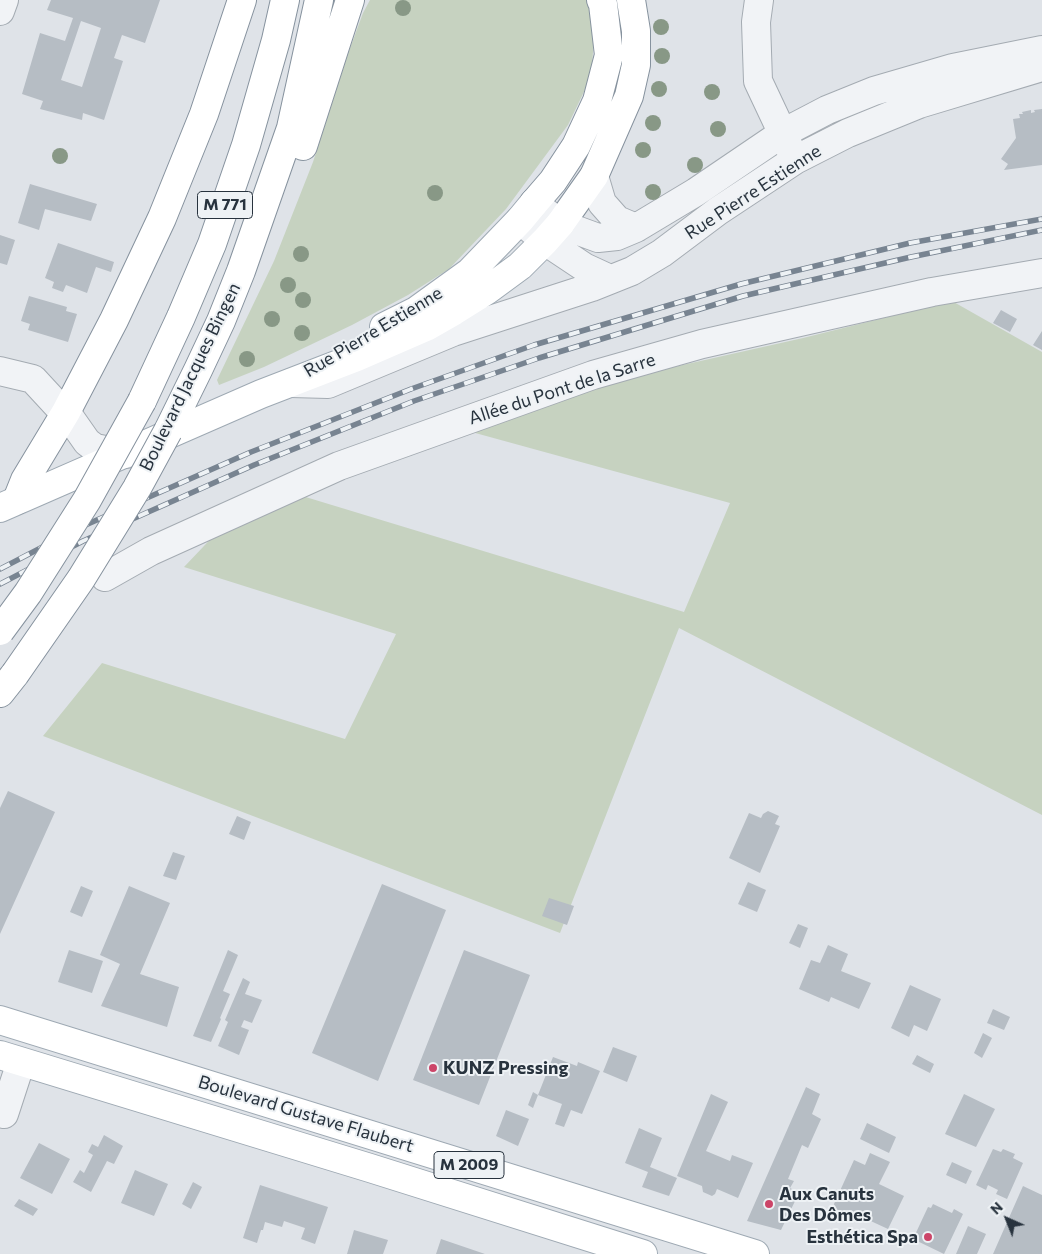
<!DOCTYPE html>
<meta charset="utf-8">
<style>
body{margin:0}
#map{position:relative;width:1042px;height:1254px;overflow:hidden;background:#dfe3e8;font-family:Commissioner,sans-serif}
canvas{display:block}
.north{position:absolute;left:982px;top:1194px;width:50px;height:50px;-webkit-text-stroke:4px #eef2f5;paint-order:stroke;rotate:316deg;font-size:14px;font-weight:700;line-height:20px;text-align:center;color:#28333e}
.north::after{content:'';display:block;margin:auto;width:18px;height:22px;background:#28333e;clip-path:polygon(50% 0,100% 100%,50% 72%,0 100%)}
</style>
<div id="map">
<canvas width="1042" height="1254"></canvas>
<div class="north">N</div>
</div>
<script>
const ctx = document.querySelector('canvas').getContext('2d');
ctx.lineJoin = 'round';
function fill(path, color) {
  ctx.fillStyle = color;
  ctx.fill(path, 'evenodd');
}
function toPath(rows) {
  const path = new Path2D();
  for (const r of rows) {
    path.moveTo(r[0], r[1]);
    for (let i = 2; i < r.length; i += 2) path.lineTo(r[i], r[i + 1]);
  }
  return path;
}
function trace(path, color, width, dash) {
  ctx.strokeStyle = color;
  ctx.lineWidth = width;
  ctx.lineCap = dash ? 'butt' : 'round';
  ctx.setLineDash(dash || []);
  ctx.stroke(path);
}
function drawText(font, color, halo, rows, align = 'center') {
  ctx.font = font + ' Commissioner,sans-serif';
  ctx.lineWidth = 4;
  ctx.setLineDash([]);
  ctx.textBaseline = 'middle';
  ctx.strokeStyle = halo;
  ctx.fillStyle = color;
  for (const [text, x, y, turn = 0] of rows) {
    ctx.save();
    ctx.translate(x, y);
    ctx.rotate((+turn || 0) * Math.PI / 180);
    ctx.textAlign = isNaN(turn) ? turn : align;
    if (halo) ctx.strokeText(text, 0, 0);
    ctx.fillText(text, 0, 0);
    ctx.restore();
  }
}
fill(toPath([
 [370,0,587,0,595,27,591,77,568,125,506,209,449,269,408,295,352,325,264,367,219,385,217,380,274,261,313,162,349,51,363,13],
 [952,301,1042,352,1042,815,679,628,560,933,43,736,102,663,345,739,396,634,184,567,222,527,299,495,684,612,730,503,468,431,580,388,803,338]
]), '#c6d2c0');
fill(toPath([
 [51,0,160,0,145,43,122,35,114,58,123,61,104,120,83,113,82,120,40,109,43,101,22,94,40,33,65,41,73,18,47,10],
 [81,21,101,28,82,87,61,80],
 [1042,109,1042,165,1004,170,1008,164,1001,159,1016,138,1013,119,1020,118,1019,114,1023,114,1022,112,1031,110,1031,113,1035,112,1034,110],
 [30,184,97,204,91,221,45,209,39,230,18,223],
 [0,235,15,240,7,265,0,263],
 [58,243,114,262,111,272,96,267,87,293,66,285,63,292,52,288,54,282,45,278],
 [29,296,67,307,66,311,77,314,68,342,28,330,30,324,21,321],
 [1001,310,1017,319,1010,332,993,323],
 [1042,331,1042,350,1033,345],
 [8,791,55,812,0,934,0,808],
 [768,811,779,816,775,824,780,826,760,873,729,858,749,813,761,818,763,814],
 [237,816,251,822,244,840,229,834],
 [173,852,185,856,176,880,163,876],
 [748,882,766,890,757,912,738,904],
 [382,884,446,910,378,1081,312,1053],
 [81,886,93,891,82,917,70,912],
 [129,886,170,903,140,974,179,987,167,1027,101,1006,120,964,100,955],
 [549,898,574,906,567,925,542,916],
 [798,924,808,928,800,948,789,943],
 [828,945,848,954,841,971,871,983,859,1009,831,997,829,1002,799,989,811,960,820,963],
 [69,950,103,961,92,993,58,982],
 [228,950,238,955,223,991,230,994,220,1018,221,1019,211,1042,193,1036],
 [464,950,530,975,479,1105,413,1080],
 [243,978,250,982,245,994,262,1000,252,1023,244,1020,241,1027,249,1030,239,1055,218,1046,228,1022,225,1020],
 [910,985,941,999,927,1031,914,1025,909,1037,891,1028],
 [993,1009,1010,1017,1004,1030,987,1023],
 [983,1033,992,1038,982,1058,974,1053],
 [613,1047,637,1056,627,1082,603,1072],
 [917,1055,934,1064,930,1073,912,1064],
 [553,1057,577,1066,578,1062,600,1071,582,1114,571,1110,564,1127,555,1124,562,1104,538,1095,533,1108,528,1105,533,1092,538,1095],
 [806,1087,820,1094,812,1114,821,1119,808,1148,802,1145,788,1179,794,1181,790,1188,794,1190,792,1195,797,1197,781,1230,747,1221],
 [711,1094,728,1102,706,1151,730,1161,732,1155,753,1163,738,1198,717,1189,715,1194,712,1196,703,1192,702,1186,677,1176],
 [964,1094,995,1109,976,1147,945,1134],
 [506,1110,529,1119,518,1146,496,1136],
 [867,1123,896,1137,889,1153,860,1139],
 [639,1128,662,1138,650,1167,677,1178,669,1196,642,1187,648,1172,625,1163],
 [104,1135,123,1146,114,1164,107,1161,91,1192,73,1182,80,1170,84,1173,93,1155,88,1152,92,1144,98,1147],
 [39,1143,70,1159,52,1194,20,1178],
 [993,1149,1001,1152,1003,1149,1015,1154,1013,1158,1023,1163,1007,1199,996,1194,998,1190,988,1185,986,1190,976,1185],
 [870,1153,890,1162,879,1184,904,1196,888,1229,862,1217,861,1220,855,1217,853,1213,847,1210,842,1212,835,1209,834,1204,854,1160,865,1165],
 [952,1162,972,1171,966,1184,946,1175],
 [135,1170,168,1184,154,1216,121,1203],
 [193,1182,202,1187,191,1209,182,1204],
 [260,1185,328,1207,315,1244,301,1239,305,1228,284,1221,282,1227,265,1222,263,1230,261,1230,257,1243,243,1238],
 [1023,1186,1042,1195,1042,1254,993,1254],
 [19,1199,38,1209,33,1216,14,1206],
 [933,1204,952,1213,954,1209,963,1214,944,1254,913,1239,928,1207,931,1208],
 [968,1226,986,1234,977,1254,956,1254],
 [354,1230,388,1240,383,1254,347,1254],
 [441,1239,485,1254,436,1254]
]), '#b6bdc4');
const street = toPath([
 [759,0,756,22,758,81,790,149],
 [0,11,4,0],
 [594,176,602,203,617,220,636,228,696,192,783,133,827,110,874,91,953,68,1042,50],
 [534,203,560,224,598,238,617,236,636,228],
 [520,220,545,241,584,267,610,279],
 [0,371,33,379,57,405,66,412,87,442,95,448,126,454],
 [291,383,328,384,453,332,592,287,632,271,662,253,718,211,795,160,848,133,919,104,1042,67],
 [105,577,151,551,339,466,593,375,702,344,932,292,1042,273],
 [4,1114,21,1062]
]);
const primary = toPath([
 [384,327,416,311,470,272,520,220,534,203],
 [0,508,261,394,357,357,426,327,454,311,486,291,520,266,545,241,560,224],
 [0,1020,755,1254],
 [0,1055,370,1168,643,1254]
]);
const highway = toPath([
 [303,146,350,0],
 [534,203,553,181,576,146,597,101,609,55,603,4,601,0],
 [560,224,594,176,629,96,636,65,636,31,631,0],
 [142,401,181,317,212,244,246,145,276,40,285,0],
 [168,431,198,370,221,321,241,271,291,128,319,0],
 [17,500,25,480,66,412,114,320,162,218,204,114,242,0],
 [0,693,15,674]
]);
trace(street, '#a4abb2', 30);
trace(primary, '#9ea9b3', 30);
trace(highway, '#86929e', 30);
trace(street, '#f1f3f6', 28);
trace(primary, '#fff', 28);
trace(highway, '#fff', 28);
const rail = toPath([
 [0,569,81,527,251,452,411,389,534,345,741,284,910,243,1042,219],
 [0,584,83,541,254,465,414,401,539,358,743,296,911,257,1042,230]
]);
trace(rail, '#788491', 5.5);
trace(rail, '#eef2f5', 4, [11]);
const highwayBridge = toPath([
 [0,631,28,593,87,500,142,401],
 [15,674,81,579,137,488,168,431]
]);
trace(highwayBridge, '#86929e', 30, []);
trace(highwayBridge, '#fff', 28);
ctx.fillStyle = '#889886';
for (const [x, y] of [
 [403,8],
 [661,27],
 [662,56],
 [659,89],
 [712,92],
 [653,123],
 [718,129],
 [643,150],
 [60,156],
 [695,165],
 [653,192],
 [435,193],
 [301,254],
 [288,285],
 [303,300],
 [272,319],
 [302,333],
 [247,359]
]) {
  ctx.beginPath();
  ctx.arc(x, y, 8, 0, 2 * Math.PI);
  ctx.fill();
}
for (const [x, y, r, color] of [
 [433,1068,5,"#cc4568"],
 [769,1204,5,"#cc4568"],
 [928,1237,5,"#cc4568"]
]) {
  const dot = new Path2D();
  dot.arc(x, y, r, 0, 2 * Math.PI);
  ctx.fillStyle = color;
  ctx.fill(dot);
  trace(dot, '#eef2f5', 2);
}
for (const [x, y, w] of [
 [225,205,55],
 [469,1165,70]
]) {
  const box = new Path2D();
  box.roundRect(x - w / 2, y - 13.5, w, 27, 4);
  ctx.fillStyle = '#eef2f5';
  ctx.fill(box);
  trace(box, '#28333e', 1);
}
drawText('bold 16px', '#28333e', null, [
 ["M 771",225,205],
 ["M 2009",469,1165]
]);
drawText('18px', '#28333e', '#eef2f5', [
 ["Rue Pierre Estienne",753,192,-33],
 ["Rue Pierre Estienne",373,332,-31],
 ["Boulevard Jacques Bingen",190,377,-64],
 ["Allée du Pont de la Sarre",562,389,-18],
 ["Boulevard Gustave Flaubert",306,1114,17]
]);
drawText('bold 18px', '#28333e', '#eef2f5', [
 ["KUNZ Pressing",443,1068],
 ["Aux Canuts",779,1194],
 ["Des Dômes",779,1215],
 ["Esthética Spa",918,1237,"right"]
], 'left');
</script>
